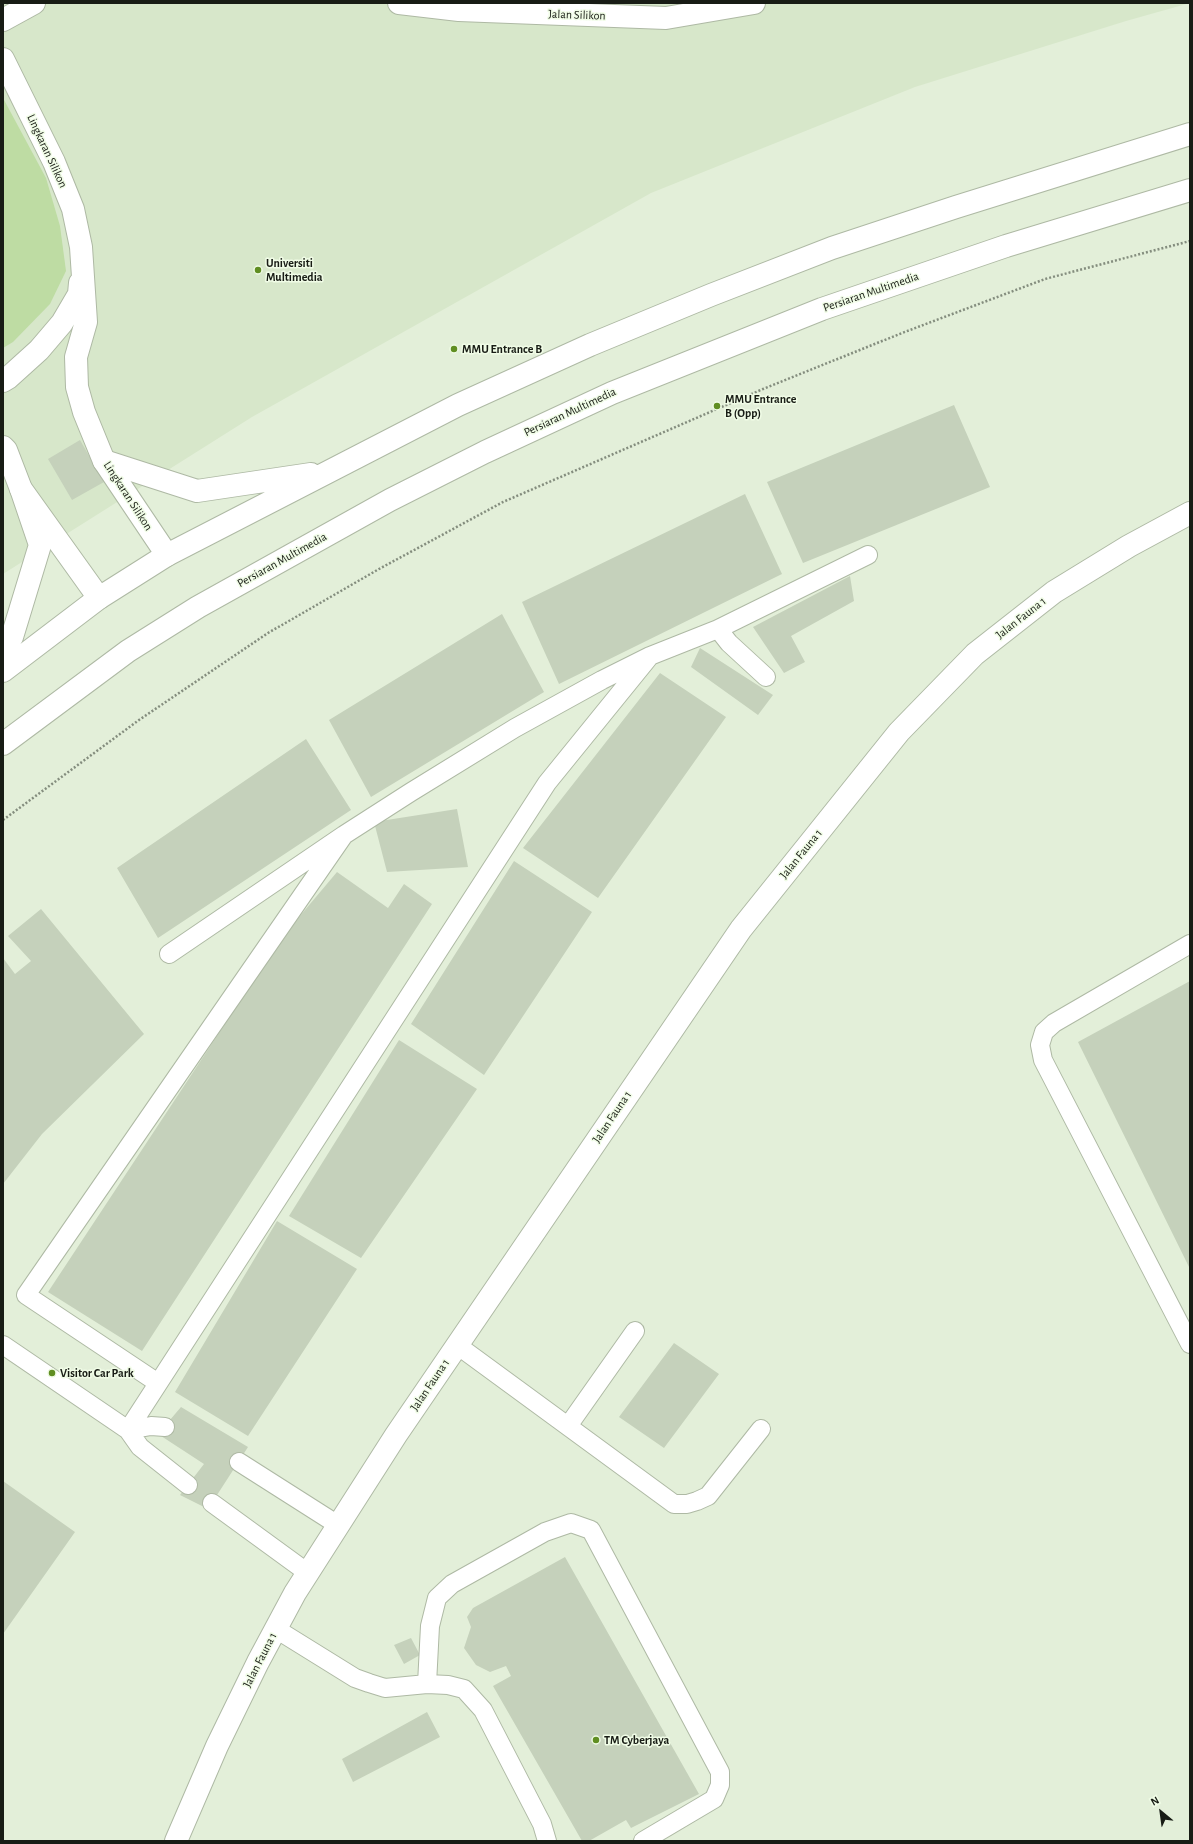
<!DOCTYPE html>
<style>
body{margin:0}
#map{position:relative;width:1193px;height:1844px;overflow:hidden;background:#e3efd9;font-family:"Alegreya Sans",sans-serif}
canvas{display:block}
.frame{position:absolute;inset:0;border:4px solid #181c15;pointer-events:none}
.north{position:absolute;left:1141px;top:1792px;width:40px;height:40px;-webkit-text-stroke:3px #f0fce6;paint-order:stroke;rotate:331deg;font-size:11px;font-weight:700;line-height:16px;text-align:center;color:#181c15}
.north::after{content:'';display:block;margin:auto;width:14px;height:18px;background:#181c15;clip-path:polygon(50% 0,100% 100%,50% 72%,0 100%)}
</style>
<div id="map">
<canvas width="1193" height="1844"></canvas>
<div class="frame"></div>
<div class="north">N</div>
</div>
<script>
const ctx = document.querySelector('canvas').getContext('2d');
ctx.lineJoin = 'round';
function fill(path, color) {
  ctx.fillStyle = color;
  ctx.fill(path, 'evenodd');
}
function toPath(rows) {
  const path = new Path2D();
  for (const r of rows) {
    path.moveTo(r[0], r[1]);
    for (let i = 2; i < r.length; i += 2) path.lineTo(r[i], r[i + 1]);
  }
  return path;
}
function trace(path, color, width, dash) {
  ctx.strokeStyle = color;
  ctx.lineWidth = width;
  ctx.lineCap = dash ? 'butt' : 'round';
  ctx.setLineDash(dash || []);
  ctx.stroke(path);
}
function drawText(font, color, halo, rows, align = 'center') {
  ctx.font = font + ' "Alegreya Sans",sans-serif';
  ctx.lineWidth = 3;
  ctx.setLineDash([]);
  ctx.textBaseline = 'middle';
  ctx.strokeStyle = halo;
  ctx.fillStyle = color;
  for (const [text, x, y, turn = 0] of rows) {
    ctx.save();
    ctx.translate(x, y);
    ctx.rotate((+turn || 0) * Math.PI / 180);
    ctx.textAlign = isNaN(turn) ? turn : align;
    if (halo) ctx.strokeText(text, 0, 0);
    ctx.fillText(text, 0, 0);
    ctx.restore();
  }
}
fill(toPath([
 [3,3,1190,3,1126,21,915,87,651,193,252,417,3,574]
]), '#d7e7ca');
fill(toPath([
 [3,98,46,178,60,226,66,271,50,304,13,342,3,348]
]), '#bedca3');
fill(toPath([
 [954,405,990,487,803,563,767,482],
 [80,440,104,482,72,500,48,459],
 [745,494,782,574,559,684,522,602],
 [850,576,854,601,791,636,805,662,784,673,753,627],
 [502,614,544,692,371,797,329,720],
 [700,648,773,695,758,715,691,667],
 [660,673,726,717,598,898,523,848],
 [306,739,351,810,158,938,117,868],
 [457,809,468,867,387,872,374,822],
 [514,861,592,912,484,1075,411,1024],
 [337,872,388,908,404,884,432,904,142,1351,48,1292,283,936],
 [41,909,144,1034,42,1134,3,1184,3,958,15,974,31,961,8,936],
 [1190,981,1190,1269,1078,1042],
 [399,1040,477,1089,361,1258,289,1216],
 [277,1221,357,1269,248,1436,175,1392],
 [674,1343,719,1374,664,1448,619,1417],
 [181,1407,248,1447,208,1509,180,1495,204,1464,158,1434],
 [3,1481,75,1532,3,1634],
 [565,1557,699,1794,631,1828,626,1820,589,1841,582,1841,493,1686,511,1676,506,1666,490,1672,476,1665,464,1648,471,1627,467,1617,473,1608],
 [411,1638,420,1655,404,1664,394,1645],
 [427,1712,440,1737,353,1782,342,1759]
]), '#c5d1bb');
const service = toPath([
 [718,629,868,555],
 [1190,944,1054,1023,1044,1032,1040,1045,1043,1060,1190,1344],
 [169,954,344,835,411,792,515,728,602,680,650,656,718,629,729,643,766,677],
 [3,1345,128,1430,547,783,650,656],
 [457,1345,674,1504,687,1504,697,1501,708,1496,761,1429],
 [158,1383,26,1295,344,835],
 [568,1426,635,1331],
 [165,1427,151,1426,128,1430,140,1447,188,1485],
 [239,1462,338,1525],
 [212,1503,308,1573],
 [276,1629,355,1678,369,1683,385,1688,427,1684,448,1685,464,1689,483,1710,542,1824,547,1841],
 [427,1684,430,1626,437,1598,452,1584,545,1532,571,1523,591,1530,720,1772,720,1785,714,1799,643,1841]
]);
const tertiary = toPath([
 [399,3,459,10,666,18,754,3],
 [3,20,34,3],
 [3,59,54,162,73,209,81,247,86,322,76,357,77,387,84,412,104,461,167,555],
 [3,381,8,378,39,350,62,323,79,294,80,283],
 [3,447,6,450,21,489,99,598],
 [176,1841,217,1746,258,1662,295,1593,396,1435,741,929,899,732,975,654,1054,592,1129,546,1190,513]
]);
const primary = toPath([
 [104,461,197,491,311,474],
 [3,647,12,637,40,545,21,489],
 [3,671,99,598,167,555,458,405,590,345,711,295,832,248,956,207,1190,134],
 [3,744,128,651,198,607,390,500,485,452,612,393,822,309,1006,246,1190,190]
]);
trace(service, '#aeb9a4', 20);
trace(tertiary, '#aeb9a4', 24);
trace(primary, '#aeb9a4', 24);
trace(toPath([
 [3,820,139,720,268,633,379,569,503,502,763,389,902,333,1045,279,1190,241]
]), '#848d7e', 2.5, [2, 2]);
trace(service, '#fff', 18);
trace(tertiary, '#fff', 22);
trace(primary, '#fff', 22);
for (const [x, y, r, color] of [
 [258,270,4,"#608e22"],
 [454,349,4,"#608e22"],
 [717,406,4,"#608e22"],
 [52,1373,4,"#608e22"],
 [596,1740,4,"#608e22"]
]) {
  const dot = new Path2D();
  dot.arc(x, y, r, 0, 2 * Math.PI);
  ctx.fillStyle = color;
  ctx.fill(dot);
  trace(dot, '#f0fce6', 1.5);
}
drawText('12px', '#181c15', '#f0fce6', [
 ["Jalan Silikon",577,15,2],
 ["Lingkaran Silikon",47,151,65],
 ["Persiaran Multimedia",871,292,-19],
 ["Persiaran Multimedia",570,412,-25],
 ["Lingkaran Silikon",128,496,57],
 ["Persiaran Multimedia",282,560,-29],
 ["Jalan Fauna 1",1021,618,-38],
 ["Jalan Fauna 1",801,854,-51],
 ["Jalan Fauna 1",612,1117,-56],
 ["Jalan Fauna 1",430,1385,-56],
 ["Jalan Fauna 1",260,1660,-63]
]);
drawText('bold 12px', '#181c15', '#f0fce6', [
 ["Universiti",266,263],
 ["Multimedia",266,277],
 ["MMU Entrance B",462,349],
 ["MMU Entrance",725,399],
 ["B (Opp)",725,413],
 ["Visitor Car Park",60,1373],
 ["TM Cyberjaya",604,1740]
], 'left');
</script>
